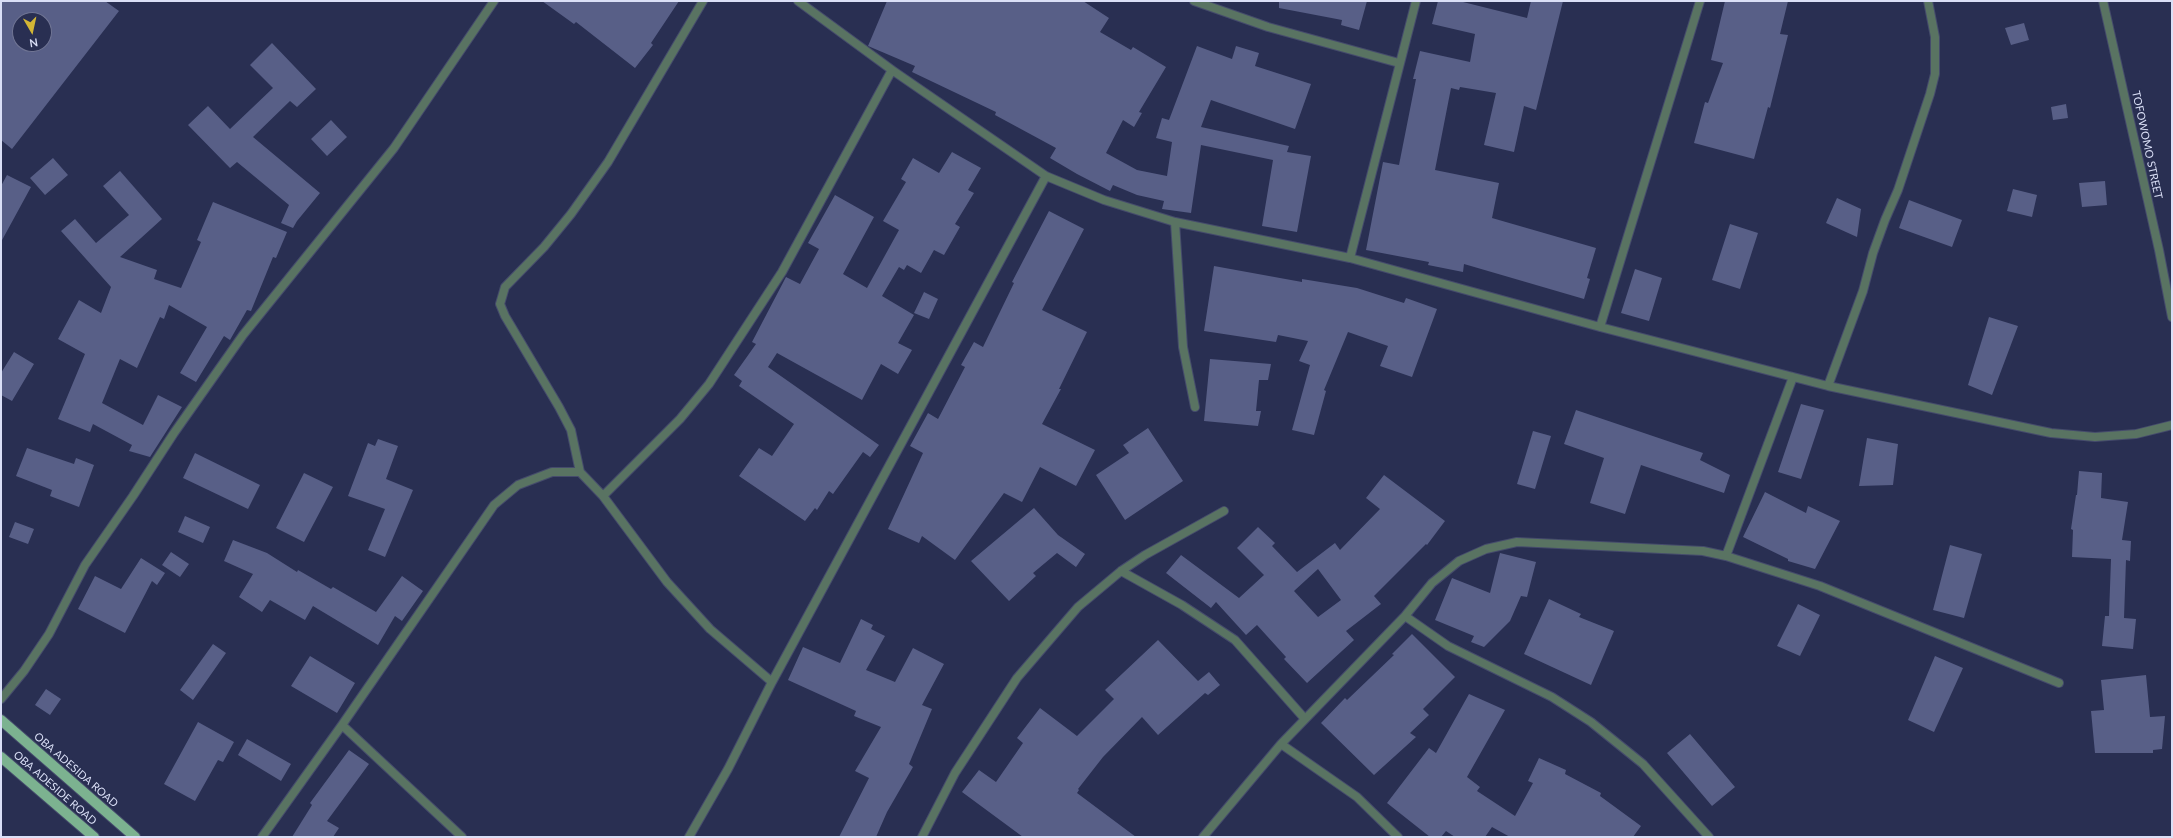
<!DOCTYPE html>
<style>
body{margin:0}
#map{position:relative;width:2173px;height:838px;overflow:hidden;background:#292f52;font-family:Lato,sans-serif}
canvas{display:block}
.frame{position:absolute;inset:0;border:2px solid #dadff6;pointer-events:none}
.north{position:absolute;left:12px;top:12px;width:40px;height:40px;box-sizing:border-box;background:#292f52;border:1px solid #707594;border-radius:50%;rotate:171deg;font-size:11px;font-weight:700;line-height:16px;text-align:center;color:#dadff6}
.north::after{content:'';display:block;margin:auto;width:14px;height:18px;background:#d3b635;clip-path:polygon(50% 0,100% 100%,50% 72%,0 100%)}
</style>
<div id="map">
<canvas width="2173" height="838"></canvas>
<div class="frame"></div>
<div class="north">N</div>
</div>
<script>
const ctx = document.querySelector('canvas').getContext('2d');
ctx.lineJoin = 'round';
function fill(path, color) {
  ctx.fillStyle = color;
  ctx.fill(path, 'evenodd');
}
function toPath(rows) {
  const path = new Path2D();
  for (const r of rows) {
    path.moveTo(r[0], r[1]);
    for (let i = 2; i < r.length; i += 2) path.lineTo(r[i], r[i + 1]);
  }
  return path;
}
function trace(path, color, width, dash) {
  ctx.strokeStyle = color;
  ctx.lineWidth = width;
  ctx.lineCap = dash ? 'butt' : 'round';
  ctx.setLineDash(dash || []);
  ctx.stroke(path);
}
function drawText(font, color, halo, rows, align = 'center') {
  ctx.font = font + ' Lato,sans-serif';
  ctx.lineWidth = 3;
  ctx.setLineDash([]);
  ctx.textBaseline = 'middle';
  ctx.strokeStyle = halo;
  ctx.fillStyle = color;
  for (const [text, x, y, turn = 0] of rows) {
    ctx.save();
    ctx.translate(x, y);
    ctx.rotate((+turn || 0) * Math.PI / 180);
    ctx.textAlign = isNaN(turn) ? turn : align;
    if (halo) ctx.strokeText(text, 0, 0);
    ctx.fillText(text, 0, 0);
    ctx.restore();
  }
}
fill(toPath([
 [1,1,105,1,119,11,12,149,1,140],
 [20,20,44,20,44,44,20,44],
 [542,1,679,1,651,43,653,45,635,68,576,22,574,24],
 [887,1,1083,1,1109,18,1100,32,1131,50,1133,47,1166,67,1139,112,1142,113,1134,127,1123,120,1106,153,1137,170,1167,176,1172,142,1156,138,1162,118,1169,120,1197,46,1232,59,1236,46,1259,53,1255,66,1311,84,1295,129,1211,100,1201,127,1289,146,1287,152,1311,156,1297,232,1262,226,1273,160,1201,145,1191,213,1162,209,1164,201,1137,195,1113,185,1110,191,1077,174,1050,158,1056,148,995,115,996,112,912,72,915,66,868,46],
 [1279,1,1367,1,1359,30,1341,25,1342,20,1279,8],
 [1438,1,1459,1,1527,18,1531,1,1563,1,1536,110,1524,106,1514,152,1484,145,1496,93,1460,87,1459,90,1451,88,1435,170,1499,183,1492,218,1596,248,1587,278,1590,279,1584,299,1464,264,1463,272,1428,265,1429,262,1366,250,1383,162,1399,165,1416,79,1413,79,1420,51,1470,62,1475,34,1432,24],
 [1725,1,1788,1,1780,34,1788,35,1770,108,1768,107,1754,159,1694,143,1705,102,1708,103,1723,63,1711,60],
 [2024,23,2029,40,2011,45,2005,28],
 [272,43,316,89,297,107,290,101,253,137,320,193,297,221,293,228,281,223,289,205,237,162,230,168,188,125,208,106,230,129,273,88,250,65],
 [2066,104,2068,118,2053,120,2051,107],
 [331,120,347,137,327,156,311,139],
 [952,152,981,168,968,190,974,193,955,224,960,227,944,255,934,250,921,273,907,265,904,270,899,267,882,296,914,315,898,343,912,350,898,374,881,364,862,400,777,353,768,367,879,445,870,457,863,452,833,494,829,491,817,510,815,508,805,521,739,476,759,448,772,456,794,424,739,386,742,381,734,375,756,344,752,342,786,277,800,284,819,249,808,243,835,195,874,217,843,274,867,288,899,230,883,221,906,182,901,179,913,158,939,173],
 [53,158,68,175,45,195,30,178],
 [120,171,162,219,120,257,157,270,154,279,181,288,201,242,197,240,213,202,287,232,276,258,273,257,251,311,247,310,230,340,224,336,196,382,180,373,207,327,169,305,164,319,160,317,137,368,120,359,102,403,143,425,158,395,182,407,150,457,129,451,132,445,93,424,90,432,58,419,85,354,58,339,79,300,101,313,111,287,61,231,75,219,96,243,129,215,103,186],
 [7,175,31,187,1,242,1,186],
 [2105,181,2107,205,2082,207,2079,183],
 [2013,189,2037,195,2032,217,2007,211],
 [1837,198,1861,209,1857,237,1826,223],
 [1909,200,1962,220,1952,247,1899,228],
 [1049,211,1084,229,1042,310,1087,332,1059,389,1061,389,1042,424,1095,450,1076,486,1040,467,1022,502,1004,493,955,560,922,536,919,543,888,529,923,453,910,446,928,413,938,419,965,367,961,365,974,342,983,347,1014,283,1012,282],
 [1730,224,1758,233,1740,289,1712,280],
 [1214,266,1302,282,1302,279,1357,288,1404,303,1406,298,1437,309,1412,377,1380,366,1388,346,1348,332,1324,390,1326,391,1314,435,1292,430,1310,365,1299,361,1308,341,1278,335,1276,342,1204,331],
 [1635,269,1662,278,1649,321,1621,313],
 [924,292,938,299,929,319,914,313],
 [1989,317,2018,326,1992,395,1968,385],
 [14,352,34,364,12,401,1,395,1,373],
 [1210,359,1271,364,1268,380,1259,380,1256,411,1261,411,1258,426,1204,421],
 [1801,404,1824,410,1801,479,1778,472],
 [1576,410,1703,453,1700,460,1730,475,1724,493,1641,465,1625,514,1590,503,1604,458,1564,444],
 [1148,428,1183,481,1125,520,1096,475,1129,453,1123,445],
 [1533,431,1551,436,1535,489,1517,484],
 [1867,438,1898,444,1893,485,1859,486],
 [378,439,398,446,386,479,413,490,385,557,368,550,385,509,348,496,368,443,375,446],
 [27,448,74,464,76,458,94,465,79,507,50,496,52,490,16,476],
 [195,453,260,485,248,509,183,478],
 [2079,471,2102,473,2101,498,2128,502,2122,540,2131,541,2130,561,2126,560,2124,618,2136,619,2133,649,2102,646,2105,616,2109,616,2111,559,2072,557,2073,530,2071,529,2076,495,2077,495],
 [304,473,333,487,304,542,276,528],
 [1384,475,1445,521,1427,545,1426,544,1374,596,1381,604,1346,631,1354,640,1307,683,1284,659,1286,657,1257,625,1246,635,1216,602,1211,608,1166,573,1181,555,1239,598,1264,575,1237,548,1258,527,1275,543,1272,546,1297,572,1335,543,1340,550,1380,509,1366,498],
 [1318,569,1341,600,1318,617,1294,591],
 [1765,492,1806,513,1808,506,1840,521,1815,569,1788,561,1788,559,1743,537],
 [1034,508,1058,535,1085,554,1076,567,1057,553,1033,573,1036,576,1009,601,971,561],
 [185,516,210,527,203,543,178,532],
 [15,522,34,529,28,544,9,537],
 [233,540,267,553,297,572,298,570,331,589,333,587,376,612,402,576,423,591,402,621,395,616,378,645,313,606,305,620,270,600,262,612,239,597,253,574,224,561],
 [1950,545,1982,554,1964,618,1933,610],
 [171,552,189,564,180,577,162,565],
 [1500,553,1536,562,1527,597,1521,596,1510,621,1484,647,1471,642,1474,636,1435,620,1452,578,1490,593],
 [141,558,165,573,157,585,152,581,125,633,78,609,95,576,121,589],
 [1549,599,1581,614,1579,617,1614,631,1591,685,1524,654],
 [1798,604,1820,615,1800,656,1777,646],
 [861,619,873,625,871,629,885,636,866,670,895,682,913,648,944,664,922,705,932,709,909,764,913,767,887,812,876,837,839,837,869,778,855,771,881,727,854,716,856,711,788,680,803,647,840,663],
 [1412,634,1455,677,1423,709,1429,715,1410,733,1416,737,1374,775,1321,723,1345,698,1347,700,1394,655,1392,654],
 [1158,640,1198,681,1209,672,1220,685,1208,695,1205,693,1158,735,1142,717,1103,757,1078,789,1079,790,1077,793,1136,837,1023,837,962,792,979,770,996,782,1023,743,1017,738,1040,708,1077,736,1114,699,1105,690],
 [213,644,226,653,193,700,180,690],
 [310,656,355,683,337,713,291,686],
 [1935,656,1963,668,1934,732,1908,720],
 [2146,675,2150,717,2165,716,2162,749,2153,750,2153,753,2095,753,2091,711,2104,710,2101,680],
 [46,689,61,699,50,715,35,705],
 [1469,694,1505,710,1467,777,1480,787,1477,791,1515,816,1533,783,1528,781,1539,758,1566,770,1565,774,1601,793,1600,796,1641,826,1633,837,1510,837,1492,827,1485,837,1455,837,1446,831,1441,837,1430,837,1387,803,1429,748,1436,753],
 [198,722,234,742,223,762,218,760,195,801,164,784],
 [1690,734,1735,787,1712,806,1667,753],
 [247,739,291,764,281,781,238,755],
 [349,750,369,764,327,821,339,828,333,837,292,837,312,805,310,803]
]), '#585f87');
const minor = toPath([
 [703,1,608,162,571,214,544,247,505,287,500,304,505,316,559,407,571,430,580,472,603,496,667,582,710,629,772,682],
 [798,1,892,70,1046,176,1104,200,1175,222,1350,258,1600,327,1828,386,2051,433,2095,437,2136,434,2172,425],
 [1194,1,1268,27,1399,63],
 [1175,222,1183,347,1195,407],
 [1350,258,1416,1],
 [1600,327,1700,1],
 [1828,386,1863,291,1873,253,1885,220,1898,190,1930,94,1935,74,1935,37,1928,1],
 [603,496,680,419,709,384,782,272,892,70],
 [1726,556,1793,377],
 [1121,571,1182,605,1235,640,1305,719],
 [1405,616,1448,646,1552,697,1591,722,1643,764,1709,837],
 [1,699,24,671,49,634,85,565,133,496,174,433,243,335,394,148,494,1],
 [342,725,462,837],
 [1281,744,1357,797,1398,837],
 [262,837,342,725,494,505,518,485,552,472,580,472],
 [689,837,728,769,772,682,1046,176],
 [922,837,955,773,1017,678,1078,607,1121,571,1145,555,1224,511],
 [1203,837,1281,744,1405,616,1432,583,1459,561,1486,549,1517,542,1703,551,1726,556,1820,586,2059,683]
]);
const tertiary = toPath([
 [2103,1,2159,250,2172,317]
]);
const primary = toPath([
 [1,720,135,837],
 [1,757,94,837]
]);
trace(minor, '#454b6c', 10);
trace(tertiary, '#454b6c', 10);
trace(primary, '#454b6c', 12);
trace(minor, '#597362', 8);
trace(tertiary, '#597362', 8);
trace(primary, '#7cb290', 10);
drawText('11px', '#dadff6', '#292f52', [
 ["TOFOWOMO STREET",2147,145,78],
 ["OBA ADESIDA ROAD",76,770,41],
 ["OBA ADESIDE ROAD",55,788,41]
]);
</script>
